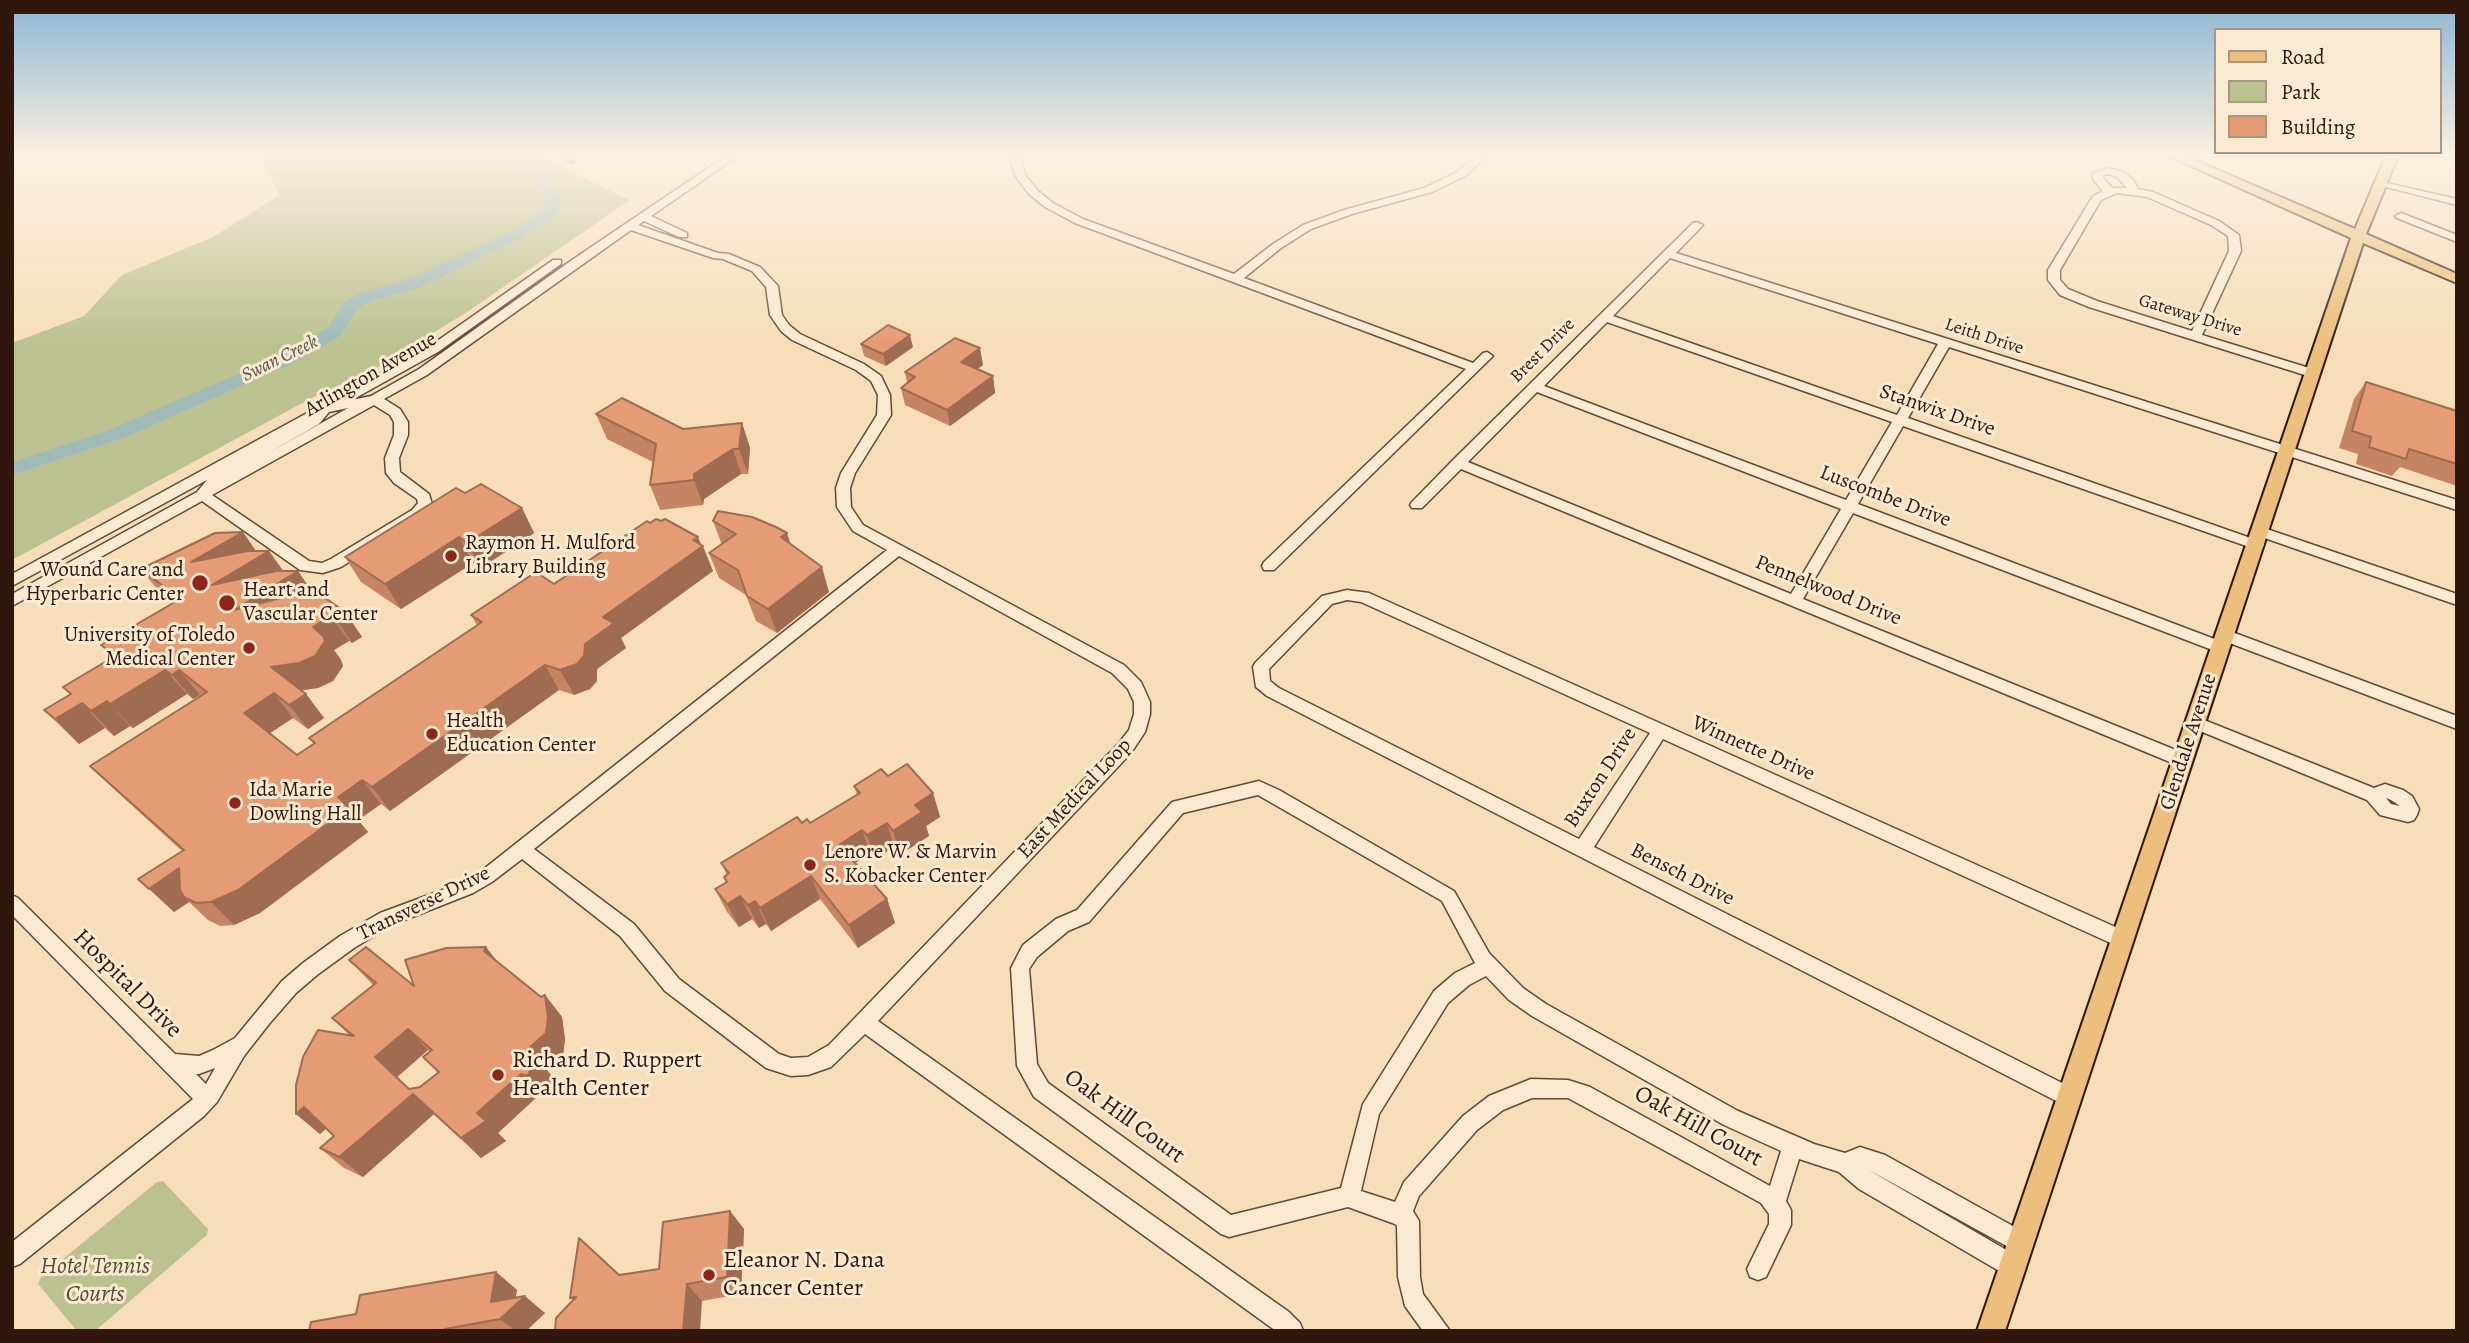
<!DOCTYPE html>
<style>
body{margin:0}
#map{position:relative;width:2469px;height:1343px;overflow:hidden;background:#f7deb9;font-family:Alegreya,serif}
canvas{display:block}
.frame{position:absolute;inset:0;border:14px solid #31170b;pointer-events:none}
.legend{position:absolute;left:2214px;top:28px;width:228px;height:126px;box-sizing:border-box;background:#faead2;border:2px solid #aa9682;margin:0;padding:9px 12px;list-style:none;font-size:21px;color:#31170b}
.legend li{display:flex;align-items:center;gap:14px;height:35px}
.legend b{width:35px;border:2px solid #aa9682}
</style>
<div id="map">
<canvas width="2469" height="1343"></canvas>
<div class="frame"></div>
<ul class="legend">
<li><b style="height:9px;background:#ecbf7c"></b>Road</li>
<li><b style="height:19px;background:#bbc290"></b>Park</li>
<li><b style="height:19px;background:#e59b74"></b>Building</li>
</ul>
</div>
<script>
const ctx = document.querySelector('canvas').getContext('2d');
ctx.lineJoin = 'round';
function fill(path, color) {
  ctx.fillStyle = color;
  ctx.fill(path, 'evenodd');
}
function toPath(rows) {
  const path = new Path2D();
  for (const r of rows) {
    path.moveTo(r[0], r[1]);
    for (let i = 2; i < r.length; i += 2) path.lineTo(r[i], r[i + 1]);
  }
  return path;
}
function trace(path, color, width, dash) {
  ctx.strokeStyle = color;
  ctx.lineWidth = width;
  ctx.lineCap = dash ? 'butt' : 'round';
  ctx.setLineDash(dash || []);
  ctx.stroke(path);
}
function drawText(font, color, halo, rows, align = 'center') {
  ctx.font = font + ' Alegreya,serif';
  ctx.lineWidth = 6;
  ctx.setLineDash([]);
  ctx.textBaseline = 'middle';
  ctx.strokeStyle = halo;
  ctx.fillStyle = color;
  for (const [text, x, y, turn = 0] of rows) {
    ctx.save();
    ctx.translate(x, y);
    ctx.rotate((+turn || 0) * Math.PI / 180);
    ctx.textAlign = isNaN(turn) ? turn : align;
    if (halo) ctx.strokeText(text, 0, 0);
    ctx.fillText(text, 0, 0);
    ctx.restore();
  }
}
fill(toPath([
 [259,156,538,156,630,200,467,312,370,372,319,394,12,560,12,343,84,316,122,275,213,237,280,195],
 [163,1181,208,1229,207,1235,95,1331,77,1331,38,1284,41,1277,157,1182]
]), '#bbc290');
fill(toPath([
 [537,156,552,156,550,164,553,184,562,209,522,238,418,288,374,300,358,308,340,336,293,363,123,438,12,475,12,462,109,430,281,355,328,328,346,300,362,292,406,280,510,232,546,208,537,184,534,164,537,156]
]), '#a0bab8');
const minor = toPath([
 [726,156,738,156,651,216,687,233,687,237,679,237,644,221,638,225,718,253,729,254,760,267,778,286,782,315,789,325,800,334,864,364,881,376,890,395,891,415,855,473,850,488,851,507,863,525,1124,665,1141,682,1150,702,1150,714,1145,732,1131,753,878,1021,1289,1312,1300,1323,1303,1331,1276,1331,865,1034,831,1067,808,1075,791,1076,766,1068,665,991,620,936,522,859,492,882,473,893,392,925,354,948,317,975,296,993,269,1024,244,1056,217,1102,204,1116,20,1264,12,1267,12,1242,193,1099,12,915,12,895,18,898,175,1054,199,1056,213,1050,235,1038,282,981,303,963,340,936,380,913,461,883,480,872,887,550,853,531,837,507,836,488,841,473,877,415,878,395,871,381,856,370,792,340,781,331,770,315,766,287,752,271,723,259,713,258,631,230,427,375,384,399,400,409,408,422,408,435,399,458,400,472,429,494,432,504,422,516,341,567,323,573,300,570,202,501,12,606,12,594,197,492,207,480,12,586,12,574,430,346,553,260,561,260,561,264,438,352,352,400,371,396,419,369,572,260,726,156],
 [374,405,390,415,394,422,394,435,385,458,386,473,394,483,417,499,418,503,412,510,331,559,322,563,309,561,212,495,374,405],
 [348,408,265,455,319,424,329,412,348,408],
 [899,556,1112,673,1128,689,1134,702,1134,714,1129,730,1119,743,829,1045,808,1057,791,1058,779,1054,679,979,634,924,534,849,899,556],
 [215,1068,206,1084,196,1074,199,1074,215,1068],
 [1009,156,1019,156,1026,176,1037,190,1053,203,1083,219,1234,274,1273,244,1303,225,1344,210,1424,188,1457,172,1476,156,1487,156,1465,176,1432,192,1352,214,1311,229,1281,248,1244,278,1473,363,1483,353,1487,352,1493,356,1274,570,1264,570,1262,566,1264,562,1466,369,1075,223,1045,207,1029,194,1016,177,1009,156],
 [2109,168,2125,173,2134,181,2138,189,2153,192,2219,221,2239,235,2241,251,2202,335,2319,371,2319,377,2311,377,2089,307,2060,295,2048,280,2048,270,2093,196,2103,191,2093,179,2093,173,2109,168],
 [2108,174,2117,177,2127,188,2112,188,2103,178,2103,175,2108,174],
 [2117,193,2147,197,2211,225,2228,236,2229,251,2192,331,2097,301,2068,289,2060,280,2060,270,2101,200,2117,193],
 [2378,181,2457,199,2457,205,2378,185,2378,181],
 [2401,213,2457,235,2457,242,2397,218,2395,216,2401,213],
 [1697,222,1703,225,1676,253,2457,500,2457,510,1949,347,1908,418,2262,542,2264,545,2262,548,2252,548,1903,426,1858,504,2225,643,2228,647,2225,651,2215,651,1853,513,1803,599,2188,755,2190,760,2188,765,2182,767,1461,469,1422,508,1412,508,1410,505,1412,502,1453,460,1693,223,1697,222],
 [1670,258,1938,344,1897,415,1613,316,1670,258],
 [1607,322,1892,422,1846,500,1544,386,1607,322],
 [1537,392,1841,509,1791,594,1468,462,1537,392],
 [2261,527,2457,594,2457,605,2256,535,2254,532,2261,527],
 [1347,590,1369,593,2131,934,2133,940,2131,946,2124,948,2117,946,1663,739,1594,847,2078,1091,2081,1098,2078,1105,2071,1108,2064,1105,1267,696,1256,687,1253,667,1255,663,1322,596,1347,590],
 [1347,600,1361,602,1650,733,1579,839,1279,688,1270,681,1269,669,1332,604,1347,600],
 [2224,629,2457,716,2457,729,2219,639,2216,635,2219,631,2224,629],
 [2194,716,2374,788,2385,784,2403,790,2412,796,2419,809,2417,815,2414,820,2408,822,2380,815,2367,800,2188,726,2186,722,2188,718,2194,716],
 [2386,798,2391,800,2400,806,2391,804,2386,798],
 [1259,781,1279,790,1454,891,1489,953,1523,988,1546,1004,1738,1111,1814,1144,1845,1153,1860,1147,1885,1155,2029,1235,2032,1243,2029,1251,2021,1254,1867,1169,2022,1259,2025,1267,2022,1275,2014,1278,2006,1275,1859,1189,1839,1172,1799,1159,1786,1201,1791,1210,1791,1225,1766,1277,1758,1280,1750,1277,1747,1269,1769,1224,1769,1214,1761,1203,1568,1098,1532,1098,1503,1110,1477,1130,1419,1196,1413,1211,1419,1221,1420,1277,1423,1294,1450,1331,1423,1331,1405,1306,1398,1277,1397,1226,1395,1224,1348,1207,1229,1237,1221,1234,1034,1097,1017,1066,1011,968,1023,945,1056,919,1077,910,1172,802,1259,781],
 [1258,795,1442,901,1475,963,1455,973,1434,991,1363,1104,1341,1188,1231,1215,1048,1083,1037,1064,1029,969,1037,957,1068,931,1089,922,1183,813,1258,795],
 [1486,976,1509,1000,1532,1016,1724,1125,1781,1151,1770,1186,1590,1087,1568,1080,1531,1079,1489,1096,1463,1116,1404,1182,1395,1202,1361,1191,1379,1114,1448,1003,1469,985,1486,976]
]);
const major = toPath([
 [2169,156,2185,156,2355,229,2386,156,2398,156,2366,234,2457,274,2457,283,2363,243,2005,1331,1977,1331,2351,238,2169,156]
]);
trace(minor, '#624936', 3);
trace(major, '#31170b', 4);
fill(minor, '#faead2');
fill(major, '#ecbf7c');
const rail = toPath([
 [560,156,573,162]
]);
trace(rail, '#31170b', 4.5);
trace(rail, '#faead2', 2.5, [8]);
fill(toPath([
 [861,344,913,347,886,366,864,356],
 [983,365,977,369,993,376,995,393,950,426,905,405,901,388,907,383,905,372],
 [2366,382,2457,411,2457,486,2400,467,2392,476,2356,464,2358,454,2339,448,2354,399],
 [596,414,683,429,742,423,750,448,748,474,741,474,704,499,703,505,660,510,650,485,653,462,607,439],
 [465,493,522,508,534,533,481,568,473,563,401,609,361,582,345,557],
 [713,521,787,533,790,544,829,592,777,633,756,621,746,595,719,578,709,553,722,545],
 [701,545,713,571,621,638,626,648,597,669,597,681,590,689,574,695,559,690,390,811,381,804,358,820,368,832,260,913,234,925,220,926,208,920,189,902,174,912,182,851,115,790,90,766,202,696,200,695,193,699,187,694,133,728,130,726,114,736,105,728,79,744,44,710,70,694,63,687,112,658,101,645,173,603,161,594,141,569,283,571,312,591,345,612,362,637,352,643,349,641,334,650,341,660,343,666,333,681,318,688,301,690,306,694,324,718,308,729,293,718,270,733,297,755,314,744,309,738,477,625,471,615,554,584],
 [888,776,933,793,940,817,926,826,929,836,901,854,894,847,875,859,870,853,855,863,887,899,895,923,858,948,820,899,771,931,766,924,759,928,752,919,739,927,727,912,715,889,726,882,724,877,727,875,721,863,802,823,810,823,857,795,854,786],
 [349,960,414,986,497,961,541,997,545,995,562,1017,565,1039,563,1055,547,1070,555,1080,545,1097,539,1095,498,1133,506,1141,481,1158,434,1114,363,1177,344,1168,320,1148,334,1136,326,1128,320,1134,296,1114,349,1035,332,1018,373,985],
 [428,1050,430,1052,423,1057,438,1073,420,1087,409,1089,397,1077],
 [730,1211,744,1229,741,1294,702,1301,573,1300,570,1298,619,1275,659,1269],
 [496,1272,517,1290,515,1298,545,1313,526,1331,309,1331,356,1314]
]), '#c58564');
fill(toPath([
 [910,335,913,347,886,366,883,354],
 [980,348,983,365,964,379,961,362],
 [993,376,995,393,950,426,947,410],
 [742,423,750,448,748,474,739,449],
 [733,449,741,474,704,499,703,505,694,480,694,474],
 [522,508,534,533,481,568,467,543],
 [243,532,260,557,269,551,287,576,231,610,191,562],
 [787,533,795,558,781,537],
 [459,537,473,563,401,609,385,584],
 [698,537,702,547,703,546,713,571,621,638,626,648,597,669,597,681,590,689,574,695,560,670,585,644,603,617],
 [822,567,829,592,777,633,768,609],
 [298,571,315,596,234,610],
 [345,612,362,637,352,643,335,618],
 [331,616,349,641,334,650,341,660,343,666,333,681,318,688,290,692,271,667,313,627],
 [545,665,559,690,390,811,372,787],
 [165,670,187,694,133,728,110,704],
 [179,670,200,695,193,699,172,675],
 [274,693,293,718,264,737,244,713],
 [306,694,324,718,308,729,289,705],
 [107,701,130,726,114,736,91,711],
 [82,703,105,728,79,744,55,719],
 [362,780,381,804,358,820,368,832,260,913,234,925,211,902,338,797],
 [933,793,940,817,926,826,929,836,901,854,893,831,915,805],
 [887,823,894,847,875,859,867,835],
 [862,830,870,853,848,868,839,845],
 [179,868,184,897,189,902,174,912,149,889],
 [811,876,820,899,771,931,760,908],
 [740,896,752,919,739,927,727,904],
 [887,899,895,923,858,948,849,925],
 [755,901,766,924,759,928,748,905],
 [486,947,504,970,484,951],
 [545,995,562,1017,565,1039,563,1055,547,1070,555,1080,545,1097,527,1076,527,1050],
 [408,1029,428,1050,396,1078,375,1057],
 [521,1074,539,1095,498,1133,506,1141,481,1158,461,1138,477,1113],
 [413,1094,434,1114,363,1177,339,1157],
 [304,1107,328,1127,320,1134,296,1114],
 [730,1211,744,1229,741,1294,727,1277],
 [496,1272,517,1290,514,1307,525,1296,545,1313,526,1331,516,1331,500,1319,491,1302],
 [687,1284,702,1301,700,1331,683,1331]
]), '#a06c51');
const building = toPath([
 [888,325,910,335,883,354,861,344,888,325],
 [955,338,980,348,961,362,993,376,947,410,901,388,915,377,905,372,955,338],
 [2366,382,2457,411,2457,464,2409,449,2406,459,2369,447,2371,437,2352,431,2366,382],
 [622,398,683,429,742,423,739,449,733,449,694,474,694,480,650,485,656,444,596,414,622,398],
 [481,484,522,508,467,543,459,537,385,584,345,557,456,488,465,493,481,484],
 [718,511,752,517,776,527,787,533,781,537,822,567,768,609,747,596,738,570,709,553,736,534,713,521,718,511],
 [656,519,661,521,665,519,698,537,693,540,703,546,603,617,614,623,585,644,584,656,577,664,560,670,545,665,372,787,362,780,338,797,349,808,238,890,211,902,196,903,184,897,180,890,179,868,149,889,138,879,184,850,90,766,207,692,179,670,172,675,165,670,110,704,107,701,91,711,82,703,55,719,44,710,71,694,63,687,115,656,101,645,180,599,141,569,215,533,243,532,191,562,248,551,269,551,212,585,276,571,298,571,234,610,308,591,317,592,345,612,335,618,331,616,313,627,323,636,325,641,315,656,299,663,271,667,306,694,289,705,274,693,244,713,297,755,315,743,309,738,482,622,471,615,536,572,554,584,647,521,650,523,656,519],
 [907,764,933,793,915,805,922,812,893,831,887,823,867,835,862,830,839,845,887,899,849,925,811,876,760,908,755,901,748,905,740,896,727,904,715,889,727,882,724,877,729,873,721,863,797,817,802,823,807,819,810,823,860,793,854,786,881,769,888,776,907,764],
 [366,947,414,986,405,960,446,948,486,947,484,951,541,997,545,995,548,1018,546,1033,527,1050,537,1058,535,1063,527,1076,521,1074,477,1113,486,1121,461,1138,413,1094,339,1157,320,1148,334,1136,304,1107,296,1114,296,1085,303,1057,318,1030,354,1036,332,1018,376,983,349,960,366,947],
 [408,1029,432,1050,423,1057,439,1072,420,1087,409,1089,375,1057,408,1029],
 [730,1211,727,1277,687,1284,683,1331,555,1331,556,1318,576,1297,570,1298,579,1238,619,1275,659,1269,663,1222,730,1211],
 [496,1272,491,1302,525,1296,500,1319,445,1329,443,1331,309,1331,311,1322,356,1314,360,1295,496,1272]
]);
fill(building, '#e59b74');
trace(building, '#a06c51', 2);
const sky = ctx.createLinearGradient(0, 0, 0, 344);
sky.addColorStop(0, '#8bb6d5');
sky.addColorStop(0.45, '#fbf0e0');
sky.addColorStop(1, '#fbf0e000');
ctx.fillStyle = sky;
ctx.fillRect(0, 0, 2469, 344);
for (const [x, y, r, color] of [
 [451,556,7,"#8f2418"],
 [200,583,9,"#8f2418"],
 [227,603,9,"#8f2418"],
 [249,648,7,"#8f2418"],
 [432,734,7,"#8f2418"],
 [235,803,7,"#8f2418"],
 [810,865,7,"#8f2418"],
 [498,1075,7,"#8f2418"],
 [709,1275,7,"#8f2418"]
]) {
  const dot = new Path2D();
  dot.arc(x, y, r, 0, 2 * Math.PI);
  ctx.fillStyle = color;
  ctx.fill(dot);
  trace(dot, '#faead2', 2.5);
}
drawText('18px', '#31170b', '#faead2', [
 ["Gateway Drive",2190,316,17],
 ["Leith Drive",1984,337,18],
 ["Brest Drive",1543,351,-45]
]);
drawText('italic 19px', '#585048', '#faead2', [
 ["Swan Creek",280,359,-26]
]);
drawText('21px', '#31170b', '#faead2', [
 ["Arlington Avenue",371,375,-30],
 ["Stanwix Drive",1937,411,19],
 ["Luscombe Drive",1885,497,21],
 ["Pennelwood Drive",1828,591,22],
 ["Glendale Avenue",2189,742,-72],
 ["Winnette Drive",1753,749,24],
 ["Buxton Drive",1601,778,-57],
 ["East Medical Loop",1075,799,-47],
 ["Bensch Drive",1682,875,27],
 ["Transverse Drive",424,904,-26]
]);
drawText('21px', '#31170b', '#faead2', [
 ["Raymon H. Mulford",465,544],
 ["Library Building",465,568],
 ["Wound Care and",184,571,"right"],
 ["Hyperbaric Center",184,595,"right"],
 ["Heart and",243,591],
 ["Vascular Center",243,615],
 ["University of Toledo",235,636,"right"],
 ["Medical Center",235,660,"right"],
 ["Health",446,722],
 ["Education Center",446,746],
 ["Ida Marie",249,791],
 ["Dowling Hall",249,815],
 ["Lenore W. & Marvin",824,853],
 ["S. Kobacker Center",824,877]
], 'left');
drawText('24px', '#31170b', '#faead2', [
 ["Hospital Drive",127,984,45],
 ["Oak Hill Court",1124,1117,36],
 ["Oak Hill Court",1698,1127,29]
]);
drawText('24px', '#31170b', '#faead2', [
 ["Richard D. Ruppert",512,1061],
 ["Health Center",512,1089],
 ["Eleanor N. Dana",723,1261],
 ["Cancer Center",723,1289]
], 'left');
drawText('italic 24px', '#5a4a33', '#faead2', [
 ["Hotel Tennis",95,1267],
 ["Courts",95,1295]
]);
</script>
